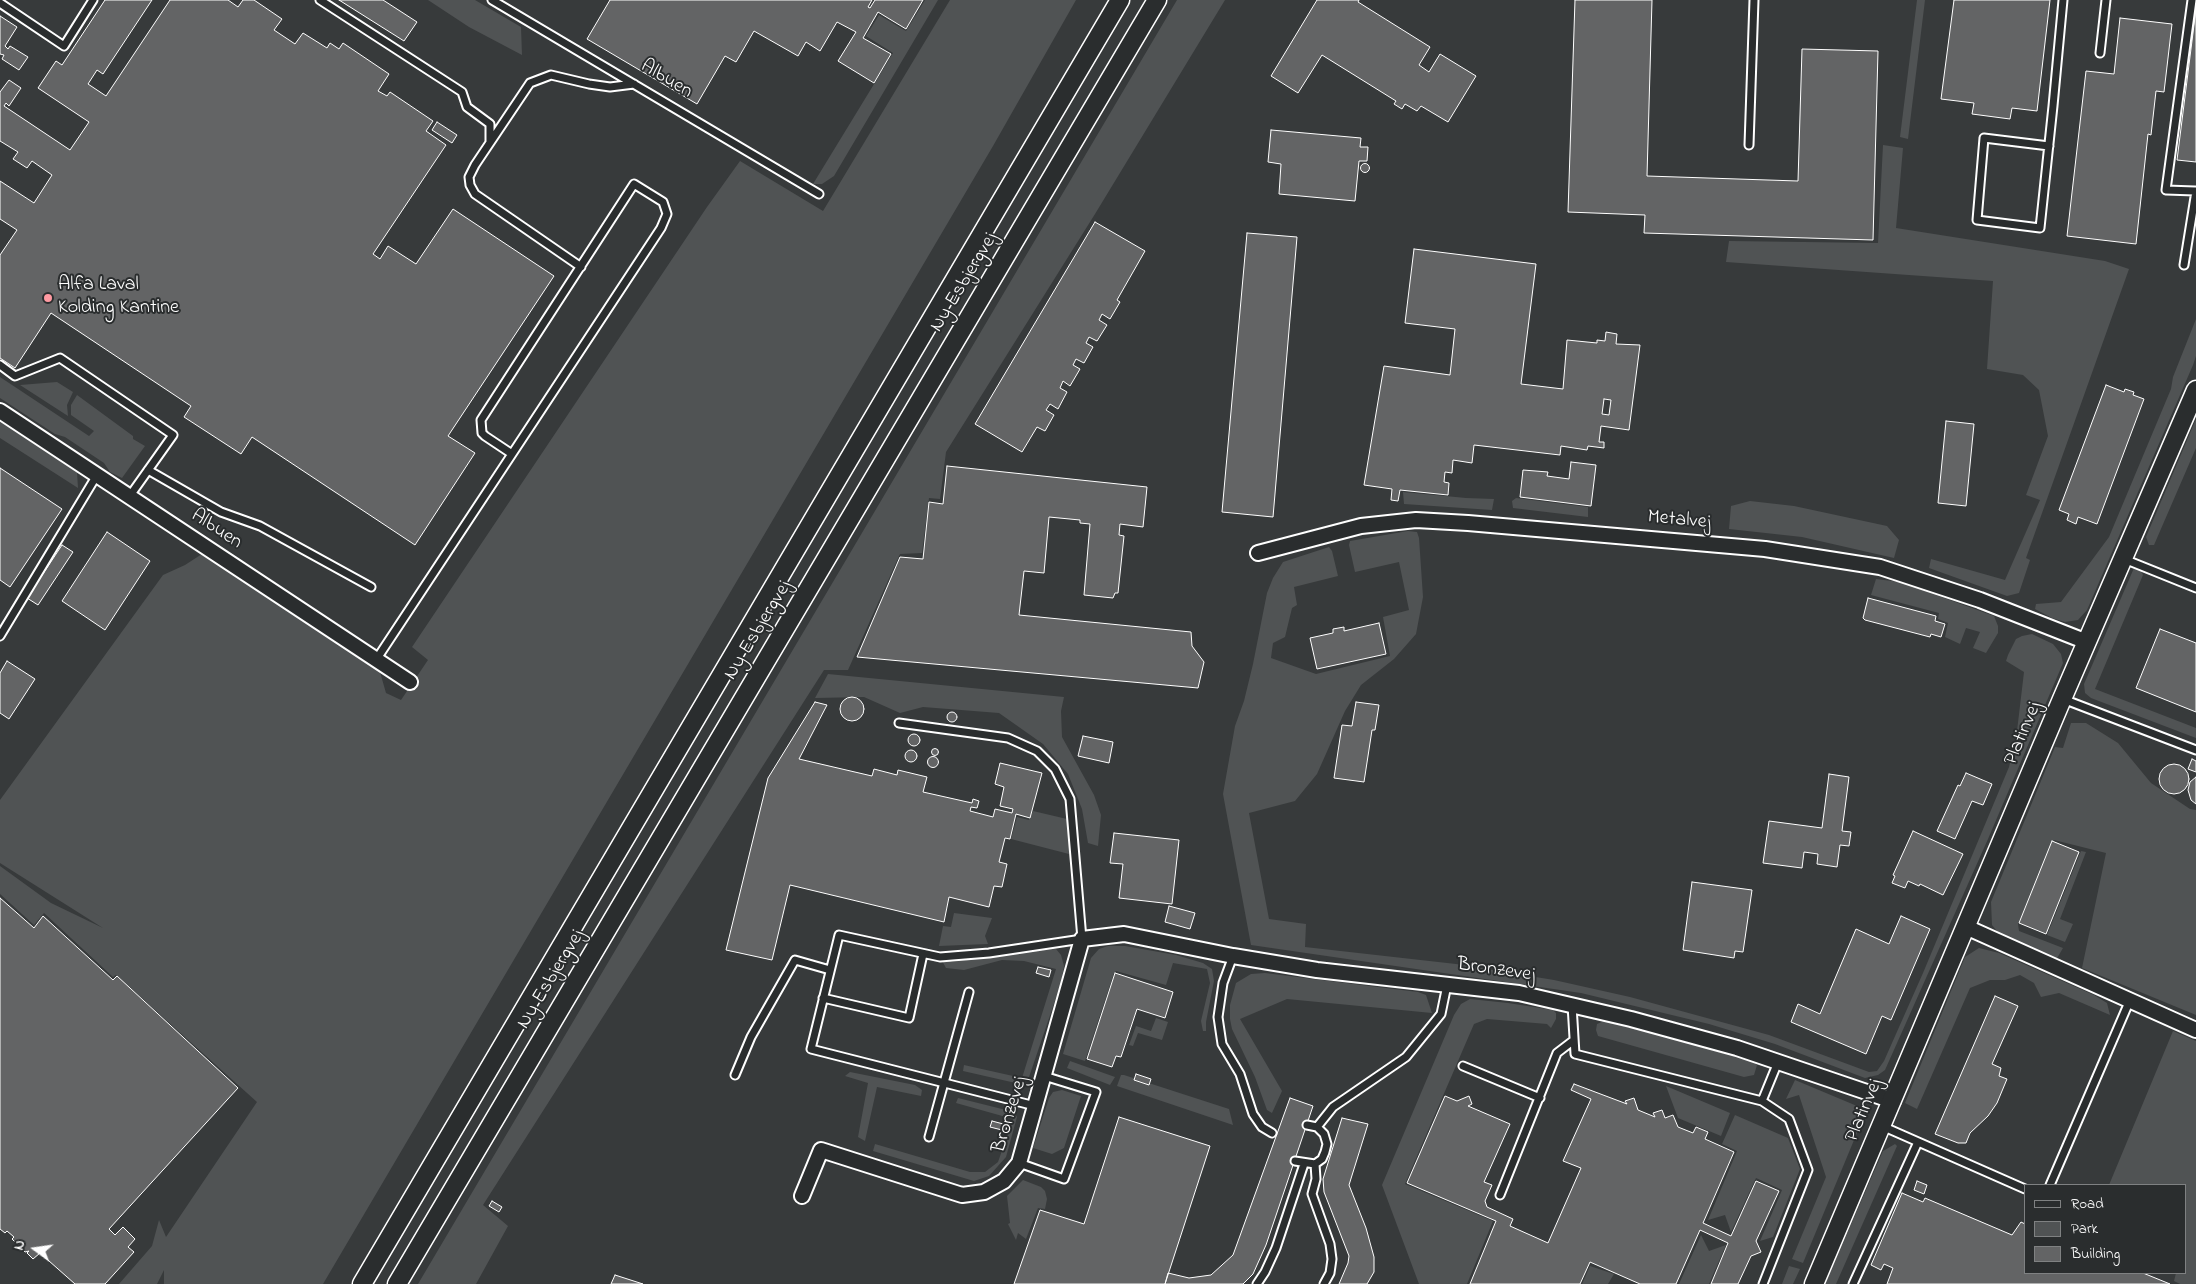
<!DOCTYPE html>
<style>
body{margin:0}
#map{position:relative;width:2196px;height:1284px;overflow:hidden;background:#373a3b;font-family:"Indie Flower",sans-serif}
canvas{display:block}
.legend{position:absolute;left:2024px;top:1184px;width:162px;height:90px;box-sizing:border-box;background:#2a2d2e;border:1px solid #7f8182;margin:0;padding:6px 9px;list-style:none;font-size:15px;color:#fff}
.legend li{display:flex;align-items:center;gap:10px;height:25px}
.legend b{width:25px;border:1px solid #7f8182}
.north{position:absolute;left:10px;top:1224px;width:50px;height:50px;-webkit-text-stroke:4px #2a2d2e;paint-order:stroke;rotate:284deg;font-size:14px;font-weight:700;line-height:20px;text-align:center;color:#fff}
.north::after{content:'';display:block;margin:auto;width:18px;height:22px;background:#fff;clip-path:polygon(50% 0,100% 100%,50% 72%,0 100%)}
</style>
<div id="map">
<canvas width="2196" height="1284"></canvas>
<ul class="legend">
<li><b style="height:6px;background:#2a2d2e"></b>Road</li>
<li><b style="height:14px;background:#505354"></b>Park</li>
<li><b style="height:14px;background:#636465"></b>Building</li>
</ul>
<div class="north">N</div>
</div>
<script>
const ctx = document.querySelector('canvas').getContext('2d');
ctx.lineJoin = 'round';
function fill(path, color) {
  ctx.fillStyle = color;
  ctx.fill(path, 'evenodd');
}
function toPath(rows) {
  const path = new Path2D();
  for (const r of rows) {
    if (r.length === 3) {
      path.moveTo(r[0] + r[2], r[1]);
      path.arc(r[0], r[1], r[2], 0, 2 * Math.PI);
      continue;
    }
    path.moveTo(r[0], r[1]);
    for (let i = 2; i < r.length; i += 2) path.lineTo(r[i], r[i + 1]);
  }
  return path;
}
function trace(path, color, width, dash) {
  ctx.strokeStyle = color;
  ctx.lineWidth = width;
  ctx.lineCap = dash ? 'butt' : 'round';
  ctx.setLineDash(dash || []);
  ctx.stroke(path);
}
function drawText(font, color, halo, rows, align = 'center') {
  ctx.font = font + ' "Indie Flower",sans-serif';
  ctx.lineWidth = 4;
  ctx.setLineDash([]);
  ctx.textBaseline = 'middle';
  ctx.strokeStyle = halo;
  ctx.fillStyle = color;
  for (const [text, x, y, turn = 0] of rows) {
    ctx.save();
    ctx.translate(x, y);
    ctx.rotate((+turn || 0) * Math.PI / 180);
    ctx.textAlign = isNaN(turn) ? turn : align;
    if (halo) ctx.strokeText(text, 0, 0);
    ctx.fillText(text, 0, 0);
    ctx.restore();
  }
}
fill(toPath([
 [428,0,475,0,521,27,522,55,469,27],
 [925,0,938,0,834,176,822,184,813,184,893,53,866,36,879,15,906,31],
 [950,0,1076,0,993,146,323,1284,164,1284,164,1270,157,1284,119,1284,152,1246,159,1220,166,1237,257,1102,116,975,113,977,44,913,34,925,0,894,0,866,51,903,103,928,0,863,0,800,163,575,185,565,202,554,380,672,386,693,401,700,428,660,412,647,707,207,740,161,823,211],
 [1177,0,1225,0,1095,214,946,452,940,499,929,498,922,553,900,554,848,670,824,670,483,1205,508,1226,476,1284,418,1284],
 [1917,0,1925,0,1908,139,1900,137],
 [1883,145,1903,148,1896,228,2105,261,2129,269,2026,558,2030,560,2019,593,2007,596,1929,568,1931,559,2005,580,2040,500,2026,495,2048,436,2039,390,2023,375,1987,369,1993,281,1726,262,1729,241,1878,243],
 [2196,319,2196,356,2193,365,2087,610,2078,620,2065,622,2052,618,2035,609,2036,604,2061,602,2109,537,2171,389,2173,377],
 [0,377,89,436,94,431,71,415,71,405,77,395,133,436,133,439,145,446,122,478,110,472,104,463,65,437,55,434,0,398],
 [57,382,73,392,67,405,68,416,20,385],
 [2196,419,2196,448,2154,545,2149,545,2146,537],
 [0,421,77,472,78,488,0,438],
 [1403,492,1466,498,1494,499,1492,510,1404,504],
 [1516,498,1588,507,1588,517,1513,508,1512,501],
 [1750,501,1794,506,1887,526,1899,540,1894,558,1802,537,1729,529,1731,506],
 [1408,531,1417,532,1419,538,1423,597,1416,634,1394,659,1361,685,1345,711,1317,774,1295,801,1249,813,1269,919,1306,924,1305,947,1456,964,1554,980,1630,997,1769,1035,1869,1072,1877,1071,1884,1061,1923,973,2009,767,2017,731,2024,672,2006,661,2008,655,2016,639,2022,636,2032,634,2053,644,2061,654,2063,663,1988,839,1885,1070,1878,1075,1865,1078,1775,1044,1709,1024,1581,993,1251,945,1223,794,1235,726,1244,701,1253,664,1267,593,1273,578,1283,562,1329,547,1332,551,1338,576,1294,587,1297,605,1292,608,1285,637,1273,643,1271,658,1316,674,1390,656,1383,617,1409,610,1399,562,1355,572,1349,545,1350,541],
 [2134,568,2141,571,2143,575,2095,689,2196,728,2196,738,2091,698,2085,693,2084,684],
 [1876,579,1900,582,1994,616,1998,626,1998,633,1986,653,1973,648,1980,632,1966,628,1960,644,1945,637,1948,623,1938,619,1939,613,1871,595],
 [828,674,1064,697,1061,711,1062,737,1094,795,1101,815,1098,846,1088,843,1082,809,1068,774,1043,744,999,713,923,707,900,713,864,697,815,698],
 [2071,723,2086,723,2118,743,2151,783,2190,809,2196,810,2196,1015,2082,968,2106,853,2054,840,2018,924,2019,931,2063,948,2056,960,2000,935,1992,925,1991,902,2055,747,2063,748],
 [1033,811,1067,819,1070,833,1069,854,1011,839,1017,817,1029,820],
 [2081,851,2086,852,2060,919,2073,924,2065,942,2047,935],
 [954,913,992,918,985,936,988,944,939,946,943,926,951,927],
 [1108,946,1125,946,1176,955,1203,963,1212,969,1214,981,1206,1022,1206,1031,1203,1031,1201,1021,1210,983,1207,969,1173,963,1166,985,1116,971,1114,973,1085,1061,1063,1054,1091,958,1099,949],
 [1979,948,1999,953,2094,995,2107,1003,2110,1015,2059,993,2041,997,2034,983,2020,975,2005,980,1990,980,1970,988,1917,1109,1905,1103,1965,957],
 [1056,949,1061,955,1064,966,1061,983,1028,1080,1020,1084,963,1071,964,1065,1022,1078,1056,969,1024,961,1002,960,964,970,946,968,940,957,952,962,1038,950],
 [1265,973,1418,992,1426,995,1432,1013,1287,999,1240,1019,1282,1091,1272,1113,1267,1110,1255,1077,1232,1029,1230,1019,1230,1005,1236,983,1251,974],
 [1470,999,1508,1003,1553,1010,1556,1013,1556,1019,1551,1028,1547,1024,1487,1019,1474,1024,1405,1184,1493,1221,1467,1284,1419,1284,1382,1185,1454,1015,1461,1004],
 [1156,1018,1168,1022,1162,1040,1138,1033,1133,1046,1129,1045,1136,1026,1151,1031],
 [1604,1021,1687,1042,1754,1063,1757,1065,1754,1075,1744,1077,1598,1036,1596,1030,1597,1024],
 [2173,1031,2196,1041,2196,1284,2180,1284,2174,1281,2176,1273,2185,1273,2185,1185,2109,1185],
 [1070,1061,1115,1077,1110,1085,1067,1068],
 [850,1072,915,1085,922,1090,921,1096,877,1087,865,1141,858,1137,868,1083,845,1076],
 [1121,1075,1124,1075,1229,1109,1233,1125,1117,1086],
 [1795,1080,1857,1106,1864,1116,1803,1263,1792,1259,1826,1177,1799,1095,1786,1099],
 [1666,1086,1730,1113,1721,1136,1678,1118],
 [1062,1090,1081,1096,1064,1148,1052,1154,1033,1148,1049,1098,1053,1092],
 [958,1098,1014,1112,1017,1117,1006,1157,989,1176,974,1181,873,1151,875,1144,970,1172,985,1172,998,1162,1013,1119,956,1103],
 [1735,1115,1788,1138,1800,1169,1773,1237,1760,1241,1782,1190,1756,1178,1731,1232,1725,1215,1708,1220,1737,1151,1722,1144],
 [1895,1144,1897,1146,1836,1284,1825,1284,1883,1151],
 [1023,1180,1041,1187,1045,1191,1047,1199,1045,1209,1038,1208,1026,1239,1018,1233,1016,1240,1008,1224,1010,1223,1007,1196],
 [1701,1235,1709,1251,1726,1245,1709,1284,1679,1284],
 [1590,1266,1614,1274,1608,1284,1582,1284],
 [1789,1266,1800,1269,1793,1284,1782,1284]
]), '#505354');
const building = toPath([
 [105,0,152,0,103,74,97,70,88,84,106,96,170,0,228,0,238,7,243,0,254,0,282,19,274,30,295,44,303,33,327,48,330,43,339,49,343,43,389,74,378,91,387,96,390,92,433,121,426,131,446,145,373,254,380,259,388,246,416,264,453,209,554,276,448,436,475,453,415,545,252,437,241,454,184,417,191,406,51,313,15,368,0,358,0,255,17,230,0,219,0,181,34,203,52,175,32,161,27,168,13,159,18,152,0,141,0,92,9,80,21,88,9,106,6,103,4,106,70,150,89,122,38,88,56,61,62,65,105,0],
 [339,0,383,0,417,22,404,41,339,0],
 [610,0,872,0,868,7,870,8,875,0,923,0,906,29,878,12,863,38,891,54,874,83,838,61,856,32,837,22,820,51,806,42,798,56,754,31,736,62,725,56,697,104,587,39,610,0],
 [1317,0,1359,0,1358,2,1430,47,1419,65,1429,72,1440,54,1476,76,1448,122,1421,106,1417,111,1405,104,1402,109,1394,104,1396,101,1322,55,1298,93,1271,76,1317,0],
 [1575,0,1652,0,1647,176,1798,181,1802,49,1878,51,1873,240,1644,233,1645,215,1568,212,1575,0],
 [1954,0,2050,0,2037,111,2012,108,2010,119,1972,114,1974,103,1941,99,1954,0],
 [2196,9,2196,162,2177,160,2196,9],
 [0,16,17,27,5,46,8,49,10,46,28,57,19,70,2,59,4,55,0,54,0,16],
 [2120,18,2172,24,2164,92,2156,91,2151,135,2148,134,2136,244,2067,236,2086,71,2114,74,2120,18],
 [437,122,457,135,452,143,432,130,437,122],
 [1271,130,1361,138,1360,147,1368,147,1367,161,1359,161,1355,201,1279,194,1281,164,1268,162,1271,130],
 [1365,168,4.5],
 [1095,222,1145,251,1117,300,1120,302,1110,319,1102,314,1099,320,1107,325,1097,341,1089,337,1086,343,1093,347,1084,363,1076,359,1073,365,1080,369,1070,386,1063,381,1060,388,1067,392,1058,409,1050,404,1046,410,1054,415,1045,431,1037,427,1022,452,975,424,1095,222],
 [1247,233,1297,237,1273,517,1222,512,1247,233],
 [1414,249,1536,264,1521,384,1563,389,1567,340,1597,343,1597,340,1605,341,1606,332,1617,334,1616,344,1640,345,1629,430,1601,426,1599,442,1604,442,1604,448,1588,446,1587,450,1561,446,1560,455,1474,445,1472,463,1453,460,1452,473,1445,472,1444,482,1449,483,1448,495,1400,490,1398,501,1391,500,1392,489,1364,485,1384,366,1450,375,1455,329,1405,323,1414,249],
 [1604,399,1611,400,1609,415,1602,414,1604,399],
 [2106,385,2124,392,2125,389,2134,392,2133,395,2144,399,2097,524,2078,517,2076,524,2067,520,2069,514,2059,510,2106,385],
 [1946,421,1974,424,1966,506,1938,503,1946,421],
 [1571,462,1596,465,1591,506,1520,497,1523,470,1548,472,1547,476,1569,479,1571,462],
 [947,466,1147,487,1143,527,1120,524,1119,535,1124,536,1118,593,1115,593,1113,598,1084,595,1090,524,1080,523,1080,520,1049,517,1044,573,1024,571,1019,615,1191,632,1192,646,1204,662,1198,688,857,657,900,557,923,559,929,502,943,504,947,466],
 [0,468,62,509,10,587,0,580,0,468],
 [107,532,150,561,105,630,62,601,107,532],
 [62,545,73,552,38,605,27,598,62,545],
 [1868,598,1936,616,1935,621,1945,624,1941,637,1931,634,1930,637,1865,620,1863,618,1868,598],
 [1379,623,1386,654,1317,669,1310,638,1333,633,1333,629,1344,627,1344,631,1379,623],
 [2160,629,2196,643,2196,712,2136,688,2160,629],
 [7,661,35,679,9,719,0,713,0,673,7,661],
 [852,709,12],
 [815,702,827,705,799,759,872,776,874,769,897,775,898,770,927,777,923,792,972,803,973,799,979,801,977,808,971,807,970,811,993,817,995,809,1012,813,1013,809,1000,806,1004,787,995,784,1000,763,1042,773,1030,818,1016,814,1010,839,1005,838,999,862,1007,864,1002,887,994,886,989,907,949,897,944,922,790,885,772,960,726,950,768,778,815,702],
 [1356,702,1379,705,1375,730,1372,730,1364,782,1334,778,1342,725,1352,726,1356,702],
 [952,717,5],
 [914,740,6],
 [1083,736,1113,742,1109,763,1078,756,1083,736],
 [935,752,3.5],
 [911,756,6],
 [933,762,5.5],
 [2192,759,2196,761,2196,772,2188,769,2192,759],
 [2174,779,15],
 [1966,773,1992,784,1983,805,1972,801,1955,839,1937,831,1958,785,1960,786,1966,773],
 [1829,774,1849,777,1842,831,1851,832,1849,846,1840,845,1837,867,1817,864,1818,854,1804,852,1802,868,1763,863,1769,821,1822,828,1829,774],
 [2196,777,2196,804,2191,800,2188,790,2190,782,2196,777],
 [1913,831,1963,854,1943,895,1920,884,1919,886,1908,881,1905,888,1892,883,1895,876,1893,875,1913,831],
 [1114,833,1179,840,1172,904,1119,898,1123,864,1110,863,1114,833],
 [2052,841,2079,852,2046,934,2019,923,2052,841],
 [1692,882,1752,890,1743,952,1735,951,1734,958,1683,950,1692,882],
 [0,898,34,928,43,916,113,980,117,976,238,1088,109,1229,115,1235,123,1227,135,1239,128,1247,134,1252,105,1284,75,1284,40,1253,33,1259,27,1253,29,1251,25,1252,19,1246,20,1243,18,1245,12,1239,14,1237,7,1231,5,1233,0,1229,0,898],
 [1169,906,1195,913,1190,929,1165,922,1169,906],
 [1901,916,1930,929,1891,1020,1882,1016,1866,1054,1791,1022,1798,1004,1820,1014,1856,929,1889,944,1901,916],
 [1038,967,1051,970,1049,977,1036,973,1038,967],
 [1115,973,1173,992,1165,1018,1137,1009,1121,1057,1116,1056,1112,1067,1087,1059,1115,973],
 [1995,996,2018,1006,1992,1064,2001,1068,1999,1076,2007,1079,1997,1103,1988,1116,1970,1133,1966,1143,1958,1143,1935,1134,1995,996],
 [1136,1074,1151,1079,1149,1085,1134,1080,1136,1074],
 [1574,1084,1627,1104,1625,1101,1634,1098,1638,1110,1655,1117,1653,1113,1662,1110,1665,1118,1673,1115,1678,1127,1693,1133,1696,1127,1708,1132,1705,1139,1734,1152,1703,1223,1731,1236,1756,1181,1779,1191,1756,1241,1761,1252,1751,1256,1738,1284,1711,1284,1728,1243,1700,1230,1676,1284,1640,1284,1590,1262,1580,1284,1470,1284,1496,1221,1407,1183,1445,1096,1457,1101,1469,1096,1472,1104,1468,1106,1510,1124,1484,1182,1492,1185,1485,1201,1487,1207,1513,1219,1510,1226,1548,1243,1581,1168,1563,1161,1591,1099,1571,1090,1574,1084],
 [1290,1098,1313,1106,1266,1245,1253,1274,1243,1284,1165,1284,1168,1273,1189,1278,1211,1275,1233,1255,1290,1098],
 [1119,1117,1210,1146,1165,1284,1014,1284,1040,1210,1084,1224,1119,1117],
 [1342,1118,1368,1124,1349,1185,1366,1228,1374,1257,1374,1272,1367,1284,1339,1284,1348,1263,1349,1256,1324,1192,1323,1179,1342,1118],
 [992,1121,1007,1125,1006,1131,990,1127,992,1121],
 [1917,1181,1927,1185,1924,1194,1914,1190,1917,1181],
 [1902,1193,1923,1202,1925,1198,2012,1235,2021,1222,2025,1224,2025,1273,2143,1273,2170,1284,1887,1284,1893,1268,1884,1264,1881,1270,1871,1265,1902,1193],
 [492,1201,502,1207,499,1212,489,1206,492,1201],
 [615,1275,643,1284,611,1284,615,1275]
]);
fill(building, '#636465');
trace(building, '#fff', 1);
const service = toPath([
 [320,0,462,92,467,107,490,124,490,142],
 [492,0,819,194],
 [2192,0,2166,190,2195,191],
 [0,3,64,46,93,0],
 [2100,53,2106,0],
 [1749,145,1754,0],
 [2049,146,1984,138,1977,220,2040,228,2053,106,2063,0],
 [2184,265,2196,191],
 [581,267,475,194,470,185,469,177,475,165,530,83,551,75,589,84,610,87,634,84],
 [0,365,15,376,60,358,173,435,129,497],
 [148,470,221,512,260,526,371,587],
 [2124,559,2196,588],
 [0,636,97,475],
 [376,660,512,454,661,228,667,214,663,202,634,184,481,420,482,433,485,436,512,454],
 [2063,699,2196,750],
 [899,723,1008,738,1037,751,1055,769,1070,799,1082,939,989,953,940,957,839,935,811,1049,1035,1106],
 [1233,956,1223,983,1218,1017,1222,1044,1240,1074,1253,1114,1262,1127,1272,1133],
 [823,998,909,1018,923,954],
 [1572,1005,1575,1054,1762,1101,1789,1119,1808,1170,1763,1284],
 [1463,1066,1540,1098],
 [735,1075,751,1037,795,960,830,970],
 [1762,1101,1778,1062],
 [1882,1126,2025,1189],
 [1317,1127,1333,1107,1406,1057,1441,1014,1447,985],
 [929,1137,969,992],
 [1295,1161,1315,1164,1322,1159,1325,1152,1327,1144,1324,1134,1317,1127,1307,1125],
 [1019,1163,1064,1179,1096,1092,1044,1076],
 [1315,1164,1316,1179,1312,1194,1330,1244,1332,1259,1330,1273,1324,1284],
 [2050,1185,2130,1000],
 [1500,1195,1557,1053,1574,1040],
 [1257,1284,1265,1272,1276,1248,1304,1164],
 [1853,1284,1918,1142]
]);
const minor = toPath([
 [0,411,410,682],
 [1258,553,1361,526,1416,520,1468,523,1765,549,1880,567,1980,600,2087,642],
 [1966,927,2196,1030],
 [802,1196,821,1150,962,1195,984,1192,1004,1181,1019,1163,1082,939,1124,934,1233,956,1317,970,1519,993,1631,1019,1737,1048,1893,1101]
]);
const tertiary = toPath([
 [362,1284,1120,0],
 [397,1284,1157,0],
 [1814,1284,2062,699,2196,390]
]);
trace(service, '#fff', 11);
trace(minor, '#fff', 18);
trace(tertiary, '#fff', 21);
trace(service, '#2a2d2e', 7);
trace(minor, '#2a2d2e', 14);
trace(tertiary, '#2a2d2e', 18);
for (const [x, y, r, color] of [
 [48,298,5,"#ff9aa2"]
]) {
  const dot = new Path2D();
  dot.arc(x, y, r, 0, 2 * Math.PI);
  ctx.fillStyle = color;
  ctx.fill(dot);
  trace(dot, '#2a2d2e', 2);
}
drawText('20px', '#fff', '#2a2d2e', [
 ["Albuen",666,80,31],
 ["Ny Esbjergvej",965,283,-59],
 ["Metalvej",1679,521,5],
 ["Albuen",216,530,33],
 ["Ny Esbjergvej",759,631,-59],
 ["Platinvej",2024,734,-67],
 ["Bronzevej",1496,971,8],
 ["Ny Esbjergvej",552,980,-59],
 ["Platinvej",1865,1111,-67],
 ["Bronzevej",1011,1115,-73]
]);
drawText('20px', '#fff', '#2a2d2e', [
 ["Alfa Laval",58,286],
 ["Kolding Kantine",58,309]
], 'left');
</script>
